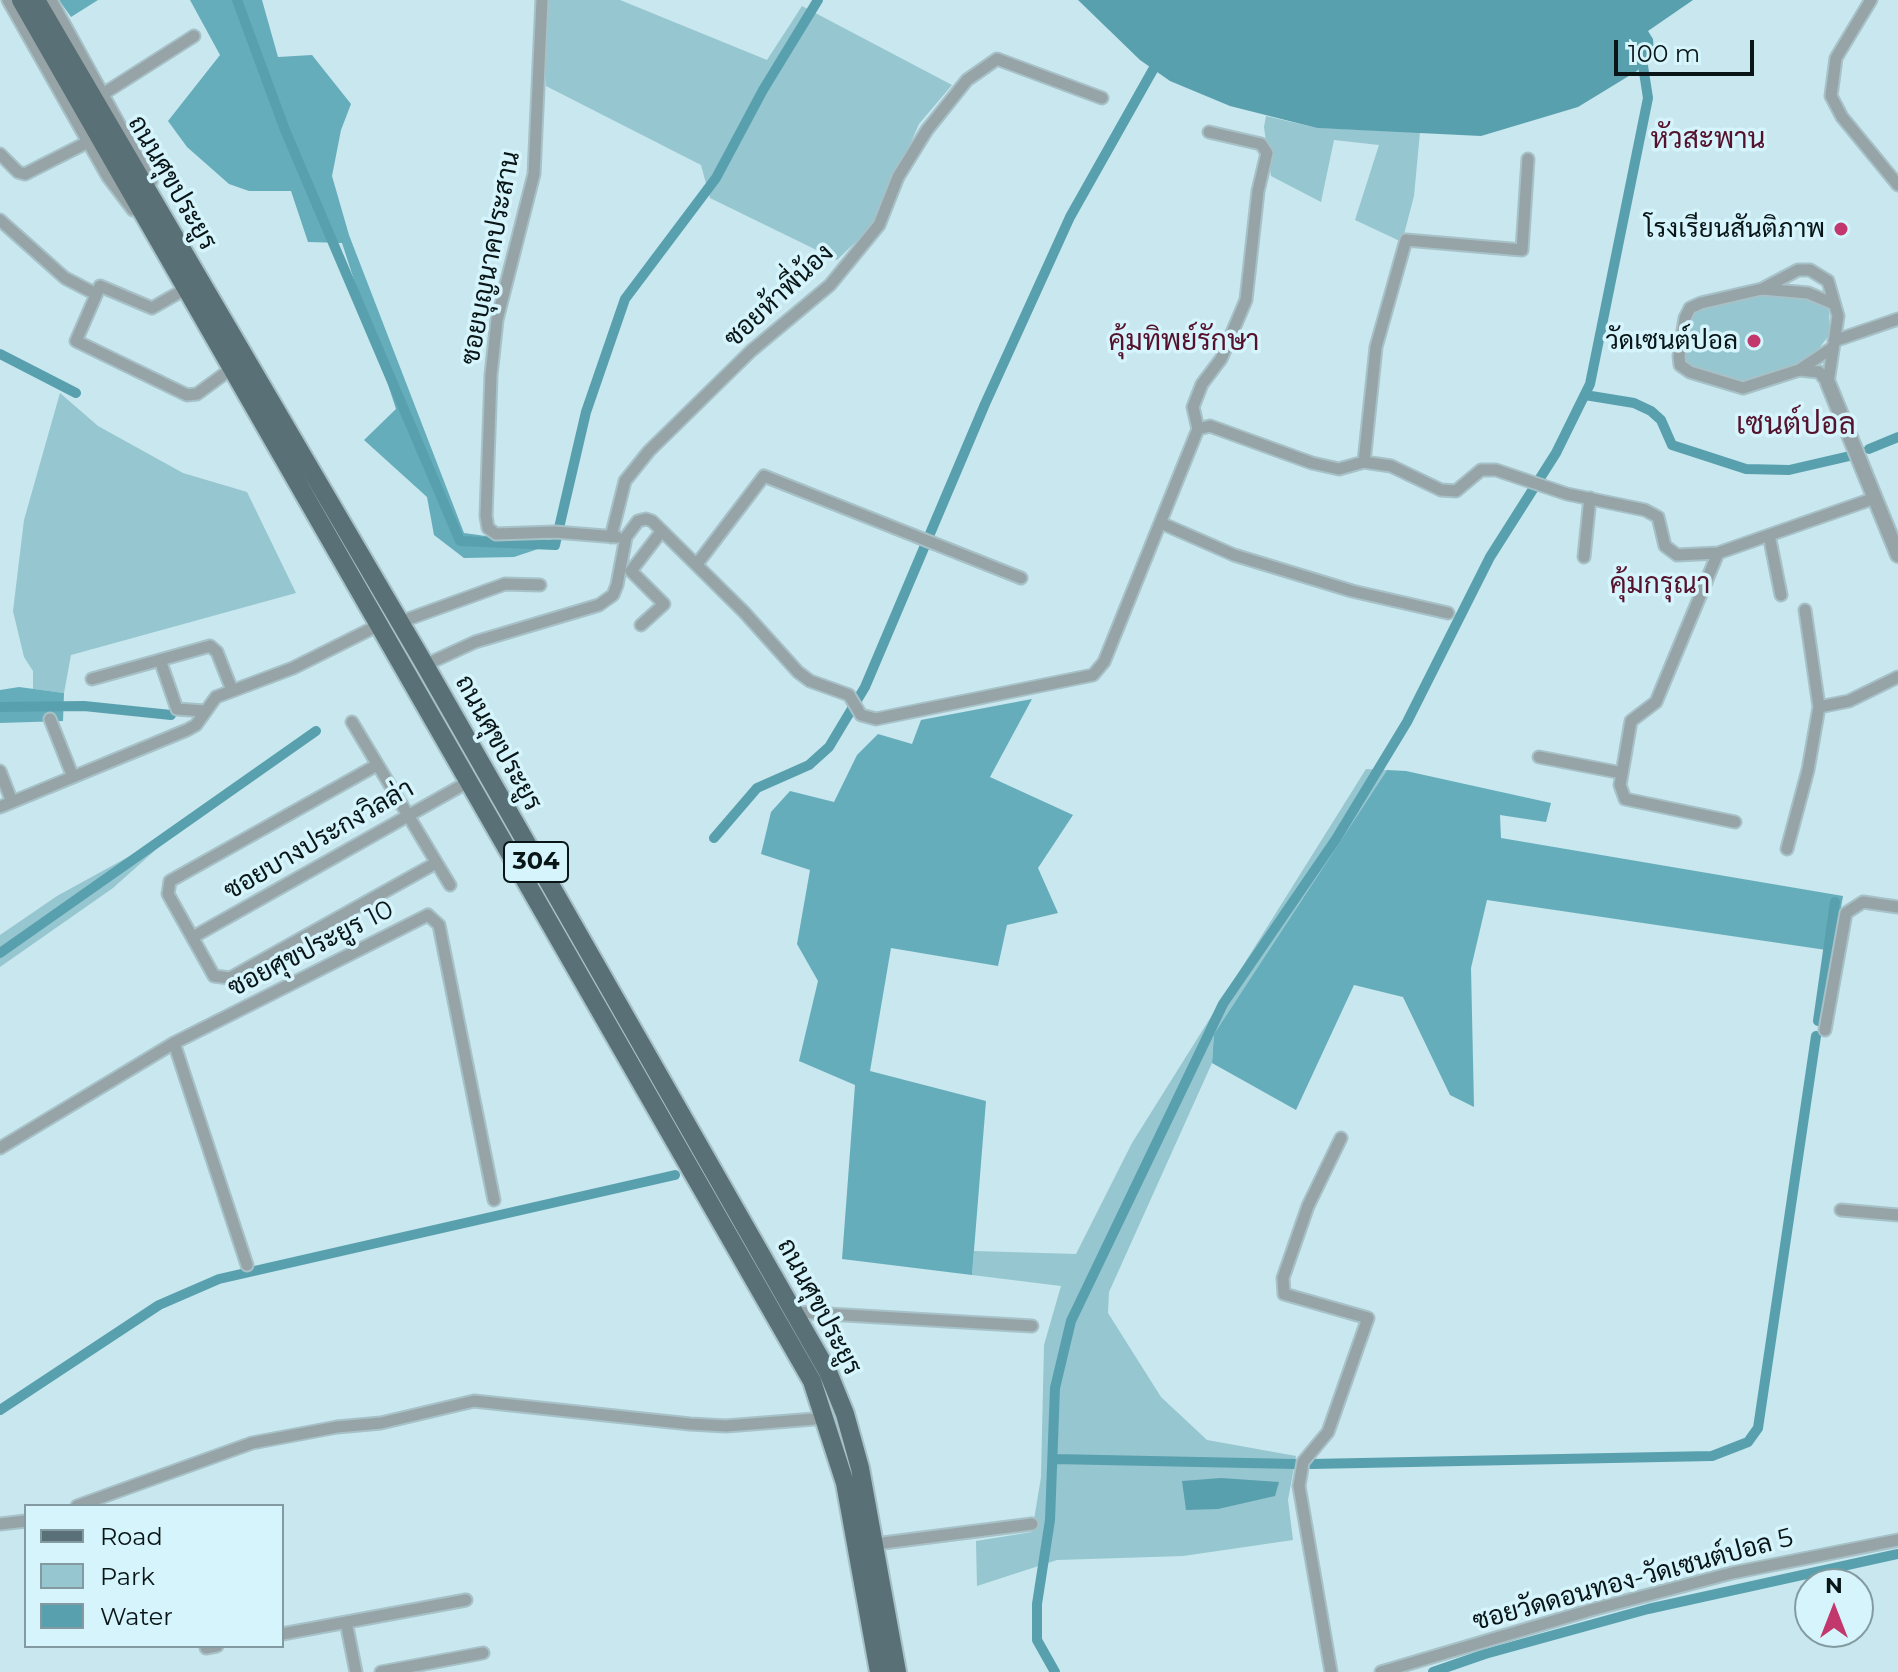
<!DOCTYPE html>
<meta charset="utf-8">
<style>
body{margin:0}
#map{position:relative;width:1898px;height:1672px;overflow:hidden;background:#c8e7ee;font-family:Montserrat,sans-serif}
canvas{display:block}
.legend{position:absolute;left:24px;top:1504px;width:260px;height:144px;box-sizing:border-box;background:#d5f4fb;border:2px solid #839ba0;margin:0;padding:10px 14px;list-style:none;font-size:24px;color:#091517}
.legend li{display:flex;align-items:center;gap:16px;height:40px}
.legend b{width:40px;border:2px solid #839ba0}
.north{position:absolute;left:1794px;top:1568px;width:80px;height:80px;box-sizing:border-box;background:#d5f4fb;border:2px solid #839ba0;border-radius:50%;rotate:0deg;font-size:22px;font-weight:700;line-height:32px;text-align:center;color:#091517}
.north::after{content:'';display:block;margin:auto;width:28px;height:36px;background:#c3386c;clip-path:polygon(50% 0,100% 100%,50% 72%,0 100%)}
.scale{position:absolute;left:1614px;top:40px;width:140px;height:36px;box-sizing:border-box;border:4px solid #091517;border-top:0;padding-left:10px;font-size:24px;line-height:28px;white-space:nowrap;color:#091517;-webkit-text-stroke:6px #d5f4fb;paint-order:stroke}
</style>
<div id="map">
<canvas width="1898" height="1672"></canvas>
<ul class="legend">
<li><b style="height:10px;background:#597176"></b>Road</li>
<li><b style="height:22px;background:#96c6cf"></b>Park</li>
<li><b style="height:22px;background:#59a0ae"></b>Water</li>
</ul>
<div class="north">N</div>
<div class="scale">100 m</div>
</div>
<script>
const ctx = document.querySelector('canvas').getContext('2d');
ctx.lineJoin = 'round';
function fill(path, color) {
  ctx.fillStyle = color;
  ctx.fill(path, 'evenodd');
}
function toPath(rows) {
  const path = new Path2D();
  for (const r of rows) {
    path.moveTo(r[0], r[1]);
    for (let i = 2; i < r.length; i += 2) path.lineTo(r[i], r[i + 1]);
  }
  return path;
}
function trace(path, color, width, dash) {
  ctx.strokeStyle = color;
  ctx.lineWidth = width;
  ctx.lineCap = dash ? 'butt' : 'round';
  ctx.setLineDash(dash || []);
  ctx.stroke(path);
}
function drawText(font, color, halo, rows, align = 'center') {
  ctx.font = font + ' Montserrat,Sarabun,sans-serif';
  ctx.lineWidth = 7;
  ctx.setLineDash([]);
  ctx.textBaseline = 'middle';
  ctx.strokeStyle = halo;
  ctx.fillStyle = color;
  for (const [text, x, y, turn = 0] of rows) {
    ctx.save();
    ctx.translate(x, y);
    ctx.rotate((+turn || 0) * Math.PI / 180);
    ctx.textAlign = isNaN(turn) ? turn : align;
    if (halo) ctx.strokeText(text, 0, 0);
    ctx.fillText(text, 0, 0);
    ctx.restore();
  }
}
fill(toPath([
 [546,0,620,0,767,60,802,6,952,85,919,124,875,223,837,260,710,198,701,165,546,86],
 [1266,116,1317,128,1420,132,1414,196,1402,242,1355,220,1379,145,1334,140,1321,202,1271,176,1264,127],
 [1756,294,1804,296,1821,301,1829,311,1830,334,1817,351,1795,367,1764,381,1731,384,1685,365,1683,352,1691,316,1701,308],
 [60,393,98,426,183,473,247,492,296,593,71,655,64,693,33,689,33,671,24,657,13,611,24,520],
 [1366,769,1387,770,1214,1034,1212,1063,1109,1292,1108,1313,1161,1397,1207,1440,1296,1456,1288,1500,1293,1540,1183,1556,1057,1560,977,1586,976,1541,1032,1532,1041,1477,1044,1345,1061,1286,972,1275,974,1251,1076,1254,1132,1143],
 [179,829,113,888,0,967,0,935,57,896]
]), '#96c6cf');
fill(toPath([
 [59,0,98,0,71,17],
 [190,0,262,0,278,57,312,55,351,104,341,130,332,176,349,235,464,533,550,545,514,557,464,558,434,535,427,497,364,440,396,409,342,243,308,242,291,191,249,191,229,184,187,147,168,121,220,55],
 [19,687,64,693,63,721,0,723,0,690],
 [1032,699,990,777,1073,815,1038,868,1058,913,1007,925,998,966,891,948,870,1071,986,1101,972,1275,842,1259,855,1085,799,1061,818,981,797,944,810,870,761,854,771,812,790,791,834,802,857,755,878,734,912,744,921,720],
 [1387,770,1406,771,1551,803,1546,822,1500,815,1501,838,1843,896,1833,951,1487,900,1471,968,1474,1107,1450,1095,1403,997,1354,985,1296,1110,1212,1063,1214,1034]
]), '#66adbb');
fill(toPath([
 [1078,0,1693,0,1648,31,1653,39,1654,52,1637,71,1578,107,1481,136,1317,128,1230,106,1170,81,1140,60],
 [1221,1478,1279,1482,1275,1496,1218,1509,1186,1510,1182,1481]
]), '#59a0ae');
trace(toPath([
 [237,0,285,130,460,541,555,545,586,412,625,299,716,178,763,90,818,0],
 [0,354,76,393],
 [1585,395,1634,403,1651,411,1661,420,1672,445,1746,469,1789,470,1854,455],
 [1869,449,1898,437],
 [0,707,84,706,171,715],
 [714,838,757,788,809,765,829,747,865,687,985,404,1070,217,1159,59],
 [0,953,316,731],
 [1818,1021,1835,902],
 [0,1410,159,1305,219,1279,675,1175],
 [1054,1459,1295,1464],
 [1311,1464,1712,1456,1748,1442,1758,1428,1816,1036],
 [1055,1672,1037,1640,1037,1604,1050,1520,1055,1388,1071,1321,1223,1004,1336,839,1407,722,1490,557,1556,453,1590,384,1648,98,1641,53],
 [1433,1672,1485,1654,1648,1609,1898,1554]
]), '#59a0ae', 10);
const minor = toPath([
 [8,0,108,177,133,210],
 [51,0,151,182],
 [542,0,534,174,497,320,491,375,486,516,488,528,496,534,555,532,617,537],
 [1871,0,1836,58,1831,96,1842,117,1898,185],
 [103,94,194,36],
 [0,154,18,172,25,174,88,142],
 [0,220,65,278,94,293],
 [187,288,152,308,100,286,76,341,187,395,197,394,231,369],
 [1762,289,1798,270,1810,270,1828,281,1838,316,1828,383],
 [1834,341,1898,319],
 [1832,348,1799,370,1743,388,1690,372,1680,365,1679,356,1685,318,1690,308,1701,303,1762,289,1808,293,1834,304],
 [1799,370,1819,372,1828,383],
 [1198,429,1193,407,1202,384,1221,359,1246,300,1258,191,1267,153,1261,144,1209,132],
 [1364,462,1376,347,1406,240,1522,250,1528,159],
 [1161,523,1234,555,1352,591,1448,613],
 [1769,535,1781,595],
 [611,537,625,481,649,451,751,351,830,285,879,225,898,177,927,130,967,80,997,59,1102,98],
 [1718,553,1656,702,1631,721,1620,785,1625,799,1735,822],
 [1584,557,1590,498],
 [697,564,764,476,1021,578],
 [400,622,505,584,540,585],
 [641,625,664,604,631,571,661,532],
 [160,660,177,709,204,711],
 [425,665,475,642,599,605,613,595,617,585,626,537,638,521,646,519,652,521,744,612,798,672,810,681,849,695,861,715,876,719,1093,675,1104,662,1198,429,1210,426,1312,463,1339,469,1364,462,1391,466,1441,490,1456,491,1481,470,1496,470,1567,494,1645,510,1658,517,1665,546,1677,555,1718,553,1875,498],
 [92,679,210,646,217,652,232,690],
 [1819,707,1849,701,1898,677],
 [50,719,73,777],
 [352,722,450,885],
 [1539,757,1622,773],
 [377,765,170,881,168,894,214,976,230,978,436,863],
 [0,771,12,802],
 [0,807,187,730,196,725,216,697,293,668,381,624],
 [1787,849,1808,770,1819,707,1805,610],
 [193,937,468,782],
 [1825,1030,1846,913,1863,902,1898,907],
 [174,1043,247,1265],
 [0,1148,174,1043,428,915,439,925,494,1200],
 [1841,1210,1898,1215],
 [794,1312,1032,1326],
 [77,1506,252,1443,337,1427,381,1423,474,1401,690,1424,726,1426,827,1418],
 [0,1524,26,1521],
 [875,1544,1032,1524],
 [346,1622,356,1672],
 [282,1634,466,1600],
 [206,1648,217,1646],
 [381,1672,483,1653],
 [1331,1672,1299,1486,1303,1462,1328,1432,1368,1318,1284,1294,1283,1278,1308,1206,1341,1138],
 [1381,1672,1591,1610,1732,1573,1898,1540]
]);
const tertiary = toPath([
 [1828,383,1898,555]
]);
const primary = toPath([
 [21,0,812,1381,845,1483,879,1672],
 [36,0,425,665,828,1372,845,1414,860,1468,897,1672]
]);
trace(minor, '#a6c1c7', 15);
trace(tertiary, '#a6c1c7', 18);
trace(primary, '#a6c1c7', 22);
trace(minor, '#97a4a7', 11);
trace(tertiary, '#97a4a7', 14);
trace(primary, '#597176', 18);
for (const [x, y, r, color] of [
 [1841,229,8,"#c3386c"],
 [1754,341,8,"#c3386c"]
]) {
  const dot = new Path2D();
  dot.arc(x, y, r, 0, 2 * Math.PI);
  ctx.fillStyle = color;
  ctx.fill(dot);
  trace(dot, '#d5f4fb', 3);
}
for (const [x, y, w] of [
 [536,862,64]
]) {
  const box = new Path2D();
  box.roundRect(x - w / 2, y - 20, w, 40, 6);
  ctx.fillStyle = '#d5f4fb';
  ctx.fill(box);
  trace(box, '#091517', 2);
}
drawText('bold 24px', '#091517', null, [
 ["304",536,862]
]);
drawText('26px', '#091517', '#d5f4fb', [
 ["ถนนศุขประยูร",172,183,60],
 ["ซอยบุญนาคประสาน",491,258,-79],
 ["ซอยห้าพี่น้อง",779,296,-43],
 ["ถนนศุขประยูร",498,743,61],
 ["ซอยบางประกงวิลล่า",319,840,-30],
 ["ซอยศุขประยูร 10",311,949,-27],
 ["ถนนศุขประยูร",819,1307,62],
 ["ซอยวัดดอนทอง-วัดเซนต์ปอล 5",1633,1580,-15]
]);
drawText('26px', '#091517', '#d5f4fb', [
 ["โรงเรียนสันติภาพ",1825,229],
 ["วัดเซนต์ปอล",1738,341]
], 'right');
drawText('28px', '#55122c', '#d5f4fb', [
 ["หัวสะพาน",1708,140],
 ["คุ้มทิพย์รักษา",1184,342],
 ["คุ้มกรุณา",1660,585]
]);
drawText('30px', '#55122c', '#d5f4fb', [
 ["เซนต์ปอล",1796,425]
]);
</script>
